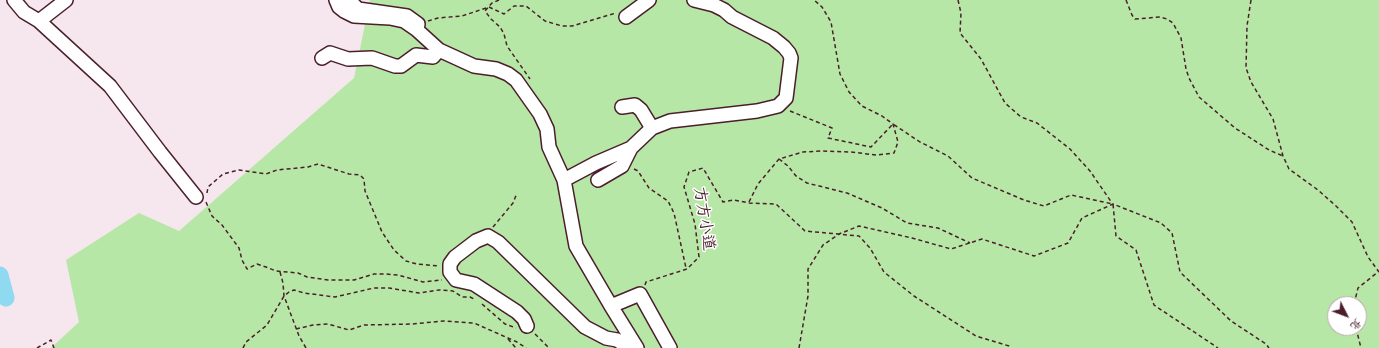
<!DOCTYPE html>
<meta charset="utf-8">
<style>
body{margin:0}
#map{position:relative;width:1379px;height:348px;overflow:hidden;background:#f6e6ed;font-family:Dekko,"LXGW WenKai TC",sans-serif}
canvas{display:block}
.north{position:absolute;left:1327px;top:296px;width:40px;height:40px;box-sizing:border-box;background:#fff;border:1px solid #b7a5aa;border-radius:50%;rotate:132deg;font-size:11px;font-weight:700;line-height:16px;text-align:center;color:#4a1f2b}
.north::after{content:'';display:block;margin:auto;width:14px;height:18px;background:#4a1f2b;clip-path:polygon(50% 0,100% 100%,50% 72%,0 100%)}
</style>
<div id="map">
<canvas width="1379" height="348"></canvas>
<div class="north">北</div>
</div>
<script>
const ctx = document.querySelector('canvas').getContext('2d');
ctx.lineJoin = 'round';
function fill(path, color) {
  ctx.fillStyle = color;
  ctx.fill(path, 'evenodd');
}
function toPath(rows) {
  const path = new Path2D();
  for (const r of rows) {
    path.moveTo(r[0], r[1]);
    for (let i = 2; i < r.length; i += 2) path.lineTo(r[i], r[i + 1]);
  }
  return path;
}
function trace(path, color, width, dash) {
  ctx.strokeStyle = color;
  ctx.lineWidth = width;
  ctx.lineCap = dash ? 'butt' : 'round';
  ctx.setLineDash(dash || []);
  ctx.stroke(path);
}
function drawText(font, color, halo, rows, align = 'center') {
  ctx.font = font + ' Dekko,"LXGW WenKai TC",sans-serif';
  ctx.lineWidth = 3;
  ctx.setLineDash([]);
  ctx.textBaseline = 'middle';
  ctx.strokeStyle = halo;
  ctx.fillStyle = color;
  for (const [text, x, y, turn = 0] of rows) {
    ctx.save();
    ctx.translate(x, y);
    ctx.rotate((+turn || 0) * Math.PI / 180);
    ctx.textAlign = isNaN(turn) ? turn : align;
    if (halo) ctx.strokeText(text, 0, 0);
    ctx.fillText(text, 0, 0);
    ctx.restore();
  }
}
fill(toPath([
 [370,0,1379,0,1379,348,51,348,79,322,66,260,139,213,179,231,354,78],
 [1335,304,1359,304,1359,328,1335,328]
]), '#b7e7a6');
trace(toPath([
 [0,275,6,298]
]), '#8fdaf0', 17);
const minor = toPath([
 [14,0,24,12,39,21,110,86,160,152,196,197],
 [336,0,339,7,344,11,354,16,390,18,404,21,417,30,418,24,407,16,358,9,349,0],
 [626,17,649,0],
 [39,21,66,0],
 [439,50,474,66,496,69,508,74,516,80,540,114,547,129,549,147,564,180,596,163,631,148,652,128,670,121,757,111,778,106,786,98,791,58,789,53,784,47,773,38,732,17,724,10,714,5,694,0],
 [322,58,330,53,348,59,372,58,395,66,401,66,416,55,433,57,439,50,417,30],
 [622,107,635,105,641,110,652,128],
 [564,180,576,246,611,306,637,348],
 [598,180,622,166,631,148],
 [611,306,640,294,670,348],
 [527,326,524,319,517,312,474,284,456,280,450,272,450,264,455,257,476,241,488,236,498,242,585,327,606,338,617,340,629,348]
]);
trace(minor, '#4a1f2b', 16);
trace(toPath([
 [499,0,492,3,485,11,491,19,500,27,504,34,507,46,530,79],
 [958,0,961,13,960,33,981,59,1005,103,1021,117,1037,123,1070,149,1090,171,1112,203],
 [1126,0,1132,15,1135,19,1160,17,1167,19,1173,23,1181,38,1186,69,1189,78,1199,97,1235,128,1269,150,1283,156],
 [1251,0,1247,26,1246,68,1251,82,1273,119,1283,156,1289,169,1318,190,1336,206,1352,222,1368,257,1379,272],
 [428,21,438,18,462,16,489,7,504,14,514,6,526,6,545,21,562,26,572,26,616,13],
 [790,111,832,128,828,138,871,147,893,124,920,142,948,156,972,178,1024,200,1044,206,1071,195,1113,204,1116,236,1136,250,1154,305,1218,348],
 [779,159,788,166,796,176,807,183,847,193,882,208,907,223,938,228,970,243],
 [634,169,638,171,649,188,668,201,674,213,686,268],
 [207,193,208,187,223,174,239,170,266,174,277,170,308,167,318,164,349,174,360,175,364,179,365,191,382,232,394,250,406,261,417,264,439,266],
 [206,202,212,216,222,225,239,248,242,260,247,269,257,264,266,267,276,271,298,273,307,277,328,280,354,280,374,274,386,274,398,275,423,282,442,280],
 [749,202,758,184,779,159,803,152,821,151,851,152,876,155,894,153,898,142,893,124,882,116,862,106,849,92,840,74,831,22,822,7,814,0],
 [493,227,513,203,517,193],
 [280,272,283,283,284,296,299,336,306,348],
 [645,285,646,282,687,269,699,257,695,224,684,187,689,172,703,168,723,202,734,200,749,203,776,204,805,231,859,236,870,248,884,272,914,296,976,336,1009,346,1010,348],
 [482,304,505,324,516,328],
 [1354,304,1358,288,1378,272],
 [1356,328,1361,348],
 [296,329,313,325,328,324,349,330,364,325,412,324,444,321,474,323,517,342,526,348],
 [535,334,549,348],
 [508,339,516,348],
 [37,348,51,340,54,348],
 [243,348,246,342,267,325,284,296,289,292,294,290,304,293,335,297,374,288,389,288,419,293,439,290,453,291,462,297,470,297,474,299],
 [799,348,808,296,808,269,823,245,839,234,859,226,912,238,951,249,982,239,1034,256,1068,243,1082,218,1113,204,1161,223,1172,233,1180,272,1231,321,1266,344,1269,348]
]), '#4a1f2b', 1.5, [4, 3]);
trace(minor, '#fff', 13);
drawText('16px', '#4a1f2b', '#fff', [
 ["方方小道",702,219,81]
]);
</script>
